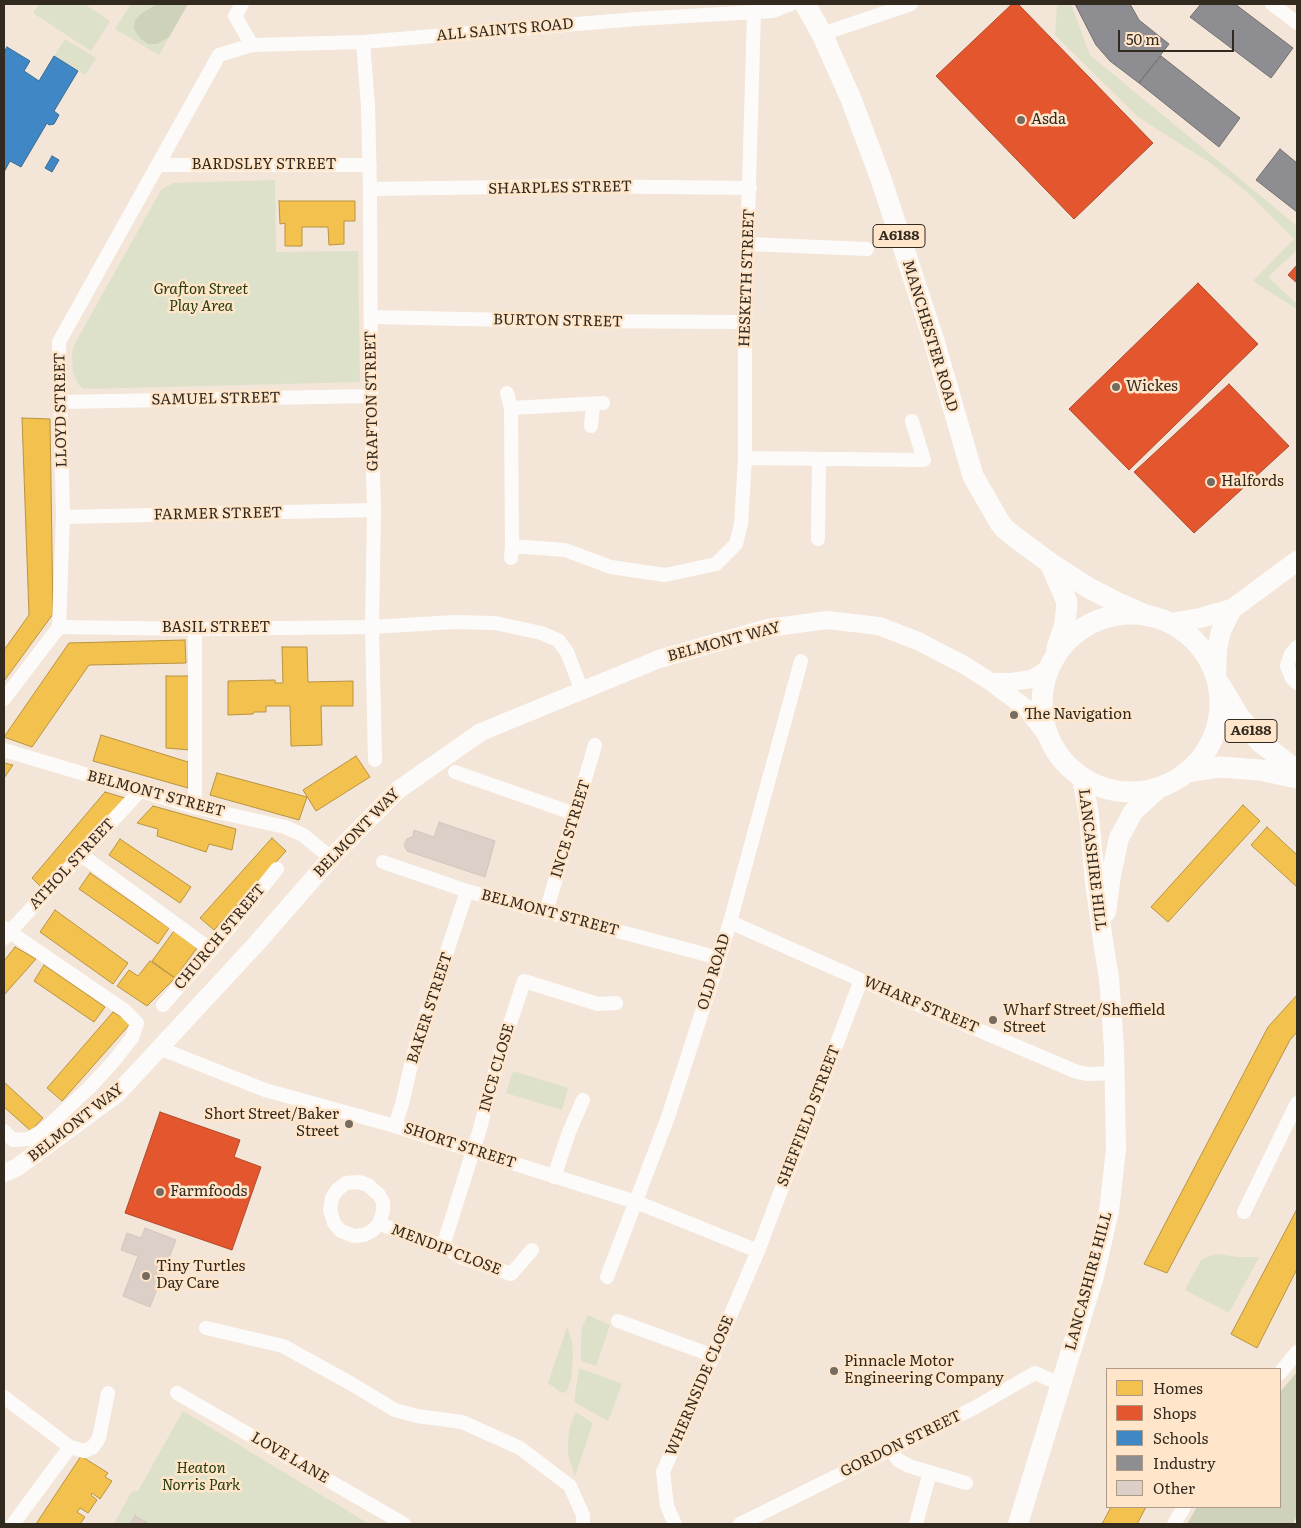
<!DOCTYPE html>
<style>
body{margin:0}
#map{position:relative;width:1301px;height:1528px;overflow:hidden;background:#f3e5d7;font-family:Literata,serif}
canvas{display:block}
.frame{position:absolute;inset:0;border:5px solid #32291f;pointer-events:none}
.legend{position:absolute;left:1106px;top:1368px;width:175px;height:140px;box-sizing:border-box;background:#ffe6cb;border:1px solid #ad9a86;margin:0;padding:6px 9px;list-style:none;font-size:15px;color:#32291f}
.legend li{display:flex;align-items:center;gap:10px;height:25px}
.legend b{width:25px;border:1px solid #ad9a86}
.scale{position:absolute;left:1118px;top:30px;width:116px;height:22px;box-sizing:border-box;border:2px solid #32291f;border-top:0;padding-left:6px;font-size:15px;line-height:18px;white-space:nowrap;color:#32291f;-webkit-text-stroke:4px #ffe6cb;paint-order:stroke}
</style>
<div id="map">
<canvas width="1301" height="1528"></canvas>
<div class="frame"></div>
<ul class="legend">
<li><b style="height:14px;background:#f2c14e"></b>Homes</li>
<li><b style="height:14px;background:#e4572e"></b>Shops</li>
<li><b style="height:14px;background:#3f88c5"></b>Schools</li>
<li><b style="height:14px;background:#8d8d92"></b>Industry</li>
<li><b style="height:14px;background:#dccfc7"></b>Other</li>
</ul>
<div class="scale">50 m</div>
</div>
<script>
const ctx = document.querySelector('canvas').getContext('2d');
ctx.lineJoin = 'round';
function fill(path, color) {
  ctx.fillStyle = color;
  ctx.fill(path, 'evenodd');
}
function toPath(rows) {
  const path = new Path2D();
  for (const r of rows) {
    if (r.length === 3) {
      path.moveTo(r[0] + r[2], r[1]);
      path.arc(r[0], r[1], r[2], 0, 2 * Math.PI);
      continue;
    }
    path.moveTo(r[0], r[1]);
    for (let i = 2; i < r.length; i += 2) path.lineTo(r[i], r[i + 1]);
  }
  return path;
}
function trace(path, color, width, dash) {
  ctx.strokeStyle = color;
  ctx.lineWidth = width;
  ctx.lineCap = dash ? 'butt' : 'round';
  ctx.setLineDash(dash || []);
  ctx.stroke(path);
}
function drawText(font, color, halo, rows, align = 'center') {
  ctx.font = font + ' Literata,serif';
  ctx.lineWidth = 5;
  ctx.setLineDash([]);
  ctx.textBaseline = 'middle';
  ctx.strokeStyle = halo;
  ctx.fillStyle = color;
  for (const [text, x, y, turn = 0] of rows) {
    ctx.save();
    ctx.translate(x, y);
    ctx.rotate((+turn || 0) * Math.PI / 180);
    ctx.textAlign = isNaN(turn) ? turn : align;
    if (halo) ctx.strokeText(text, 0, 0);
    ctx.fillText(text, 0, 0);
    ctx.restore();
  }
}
fill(toPath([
 [39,4,84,4,110,21,91,51,33,13],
 [131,4,171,4,184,11,159,55,115,29],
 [1057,4,1071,4,1090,55,1297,226,1297,250,1268,277,1297,304,1297,309,1253,281,1294,239,1247,192,1209,162,1138,117,1055,35],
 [65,39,96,58,85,75,54,56],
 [275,180,276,252,358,251,360,382,84,389,79,385,73,373,72,353,74,345,161,190,173,183],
 [513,1071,568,1088,562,1110,506,1093],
 [1217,1254,1238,1257,1259,1257,1229,1313,1185,1290,1201,1260,1209,1256],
 [588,1315,610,1325,596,1366,581,1361,581,1340,582,1327],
 [567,1327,572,1342,573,1354,571,1380,567,1391,562,1393,548,1383],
 [579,1368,622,1384,608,1421,574,1402],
 [183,1411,369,1524,114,1524,132,1491,138,1491],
 [576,1412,593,1423,575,1476,568,1455,568,1441,570,1426]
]), '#dde1c9');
fill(toPath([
 [157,4,188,4,169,37,157,44,148,44,140,38,134,29,135,20,142,13],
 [1297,1372,1297,1517,1294,1521,1294,1524,1187,1524,1197,1507,1280,1507,1280,1392]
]), '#ced2ba');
const homes = toPath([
 [279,201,355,201,355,221,344,221,344,244,329,245,328,227,302,227,302,246,285,246,285,223,280,224,279,201],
 [22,418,50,419,53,614,4,681,4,650,29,615,22,418],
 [185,640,186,663,89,665,32,747,4,737,69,643,185,640],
 [282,647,307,647,308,682,353,681,353,706,321,706,322,745,291,746,290,706,266,706,266,712,254,712,253,714,228,715,228,681,275,680,275,683,283,683,282,647],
 [166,676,189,676,190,750,166,748,166,676],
 [101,735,188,762,188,788,93,761,101,735],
 [356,756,370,777,316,811,303,790,356,756],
 [4,763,13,765,4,778,4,763],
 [217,773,307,797,299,820,210,795,217,773],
 [105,792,125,798,43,889,32,878,105,792],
 [1243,805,1260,821,1168,922,1151,907,1243,805],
 [153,806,236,829,232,850,209,844,206,852,157,836,158,829,137,823,153,806],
 [1267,827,1297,855,1297,887,1251,845,1267,827],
 [272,838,286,851,214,930,200,918,272,838],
 [120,839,191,887,180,903,109,855,120,839],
 [90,873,169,928,158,944,79,889,90,873],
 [55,910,128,963,113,984,40,932,55,910],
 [174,931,197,948,175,978,152,961,174,931],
 [15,947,36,959,4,995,4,961,15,947],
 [150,961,175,978,147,1006,117,986,129,970,138,976,150,961],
 [44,965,105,1007,94,1022,34,981,44,965],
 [1297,995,1297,1032,1290,1040,1167,1273,1144,1264,1268,1027,1297,995],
 [113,1012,131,1023,62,1101,47,1088,113,1012],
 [4,1082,43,1118,31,1131,4,1107,4,1082],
 [1297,1209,1297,1269,1257,1348,1231,1334,1297,1209],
 [81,1456,108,1473,105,1477,112,1481,100,1499,92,1493,91,1495,97,1500,88,1513,80,1508,77,1512,85,1517,80,1524,36,1524,81,1456],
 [1111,1507,1146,1507,1137,1524,1102,1524,1111,1507]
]);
fill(homes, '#f2c14e');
trace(homes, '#b89340', 1);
const shops = toPath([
 [1012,4,1018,4,1153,143,1074,219,936,76,1012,4],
 [1297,265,1297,283,1288,275,1297,265],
 [1198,283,1258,344,1129,470,1069,409,1198,283],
 [1229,384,1289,446,1194,533,1134,472,1229,384],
 [160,1112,240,1140,234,1157,261,1167,232,1250,125,1213,160,1112]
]);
fill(shops, '#e4572e');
trace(shops, '#af492a', 1);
const schools = toPath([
 [7,47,30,61,24,71,39,81,54,56,78,71,54,111,59,115,54,124,49,125,47,123,21,167,10,161,4,172,4,52,7,47],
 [52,156,59,160,52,172,45,168,52,156]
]);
fill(schools, '#3f88c5');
trace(schools, '#3b6c93', 1);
const industry = toPath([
 [1075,4,1130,4,1139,20,1169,44,1139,83,1110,61,1096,45,1075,4],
 [1201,4,1235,4,1293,48,1271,78,1190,17,1201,4],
 [1161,56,1240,118,1219,147,1139,83,1161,56],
 [1280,149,1297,163,1297,212,1256,180,1280,149]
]);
fill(industry, '#8d8d92');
trace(industry, '#726f70', 1);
const building = toPath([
 [439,822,495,841,485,877,407,851,404,845,407,839,413,836,414,830,434,837,439,822],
 [145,1228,176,1240,150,1307,123,1296,138,1256,121,1250,127,1233,141,1238,145,1228],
 [135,1516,146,1522,145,1524,134,1524,131,1523,135,1516]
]);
fill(building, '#dccfc7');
trace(building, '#d2c5be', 1);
trace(toPath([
 [242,4,235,16,252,45],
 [1272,4,1297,23],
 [822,34,911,4],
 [363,42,368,107,370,189,371,396,374,510,372,627,375,760],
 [158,165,370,165],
 [370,189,576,186,750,188],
 [748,244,867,249],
 [371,317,557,321,745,322],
 [507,393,511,408,512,546,565,550,611,567,665,575,716,564,736,544,741,524,745,458,745,322,754,12],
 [61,402,371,396],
 [511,408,603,403],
 [591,426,593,404],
 [745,458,924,460,912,421],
 [63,517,374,510],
 [818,539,819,459],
 [511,558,512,546],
 [59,627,195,629,372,627,454,622,495,623,541,633,558,640,567,652,579,683],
 [195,629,195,807],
 [1297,647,1291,654,1287,666,1292,678,1297,683],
 [4,699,59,627,63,517,59,342,219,55,252,45,363,42,637,19,773,11,791,4],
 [4,750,195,807,285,827,303,835,331,858],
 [455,772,575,814],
 [80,854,211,950],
 [383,862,467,891,719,958],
 [546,912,595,745],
 [730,922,861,980,1077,1072,1088,1074,1115,1073],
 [4,928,124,1010,137,1023,132,1038,112,1063,89,1088,45,1129,29,1139,13,1140,4,1131],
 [4,938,140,791],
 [163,1005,211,950,277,869],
 [159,1048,265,1090,395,1126,636,1202,758,1251],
 [395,1126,402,1104,415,1048,467,891],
 [554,1177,569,1132,583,1100],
 [359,1182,368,1185,379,1195,383,1202,383,1211,379,1224,372,1231,364,1235,354,1236,341,1231,334,1223,330,1210,332,1198,337,1190,346,1183,359,1182],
 [1244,1212,1297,1103],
 [379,1224,443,1246,461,1257,511,1274,532,1250],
 [443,1246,479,1132,497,1063,524,981,598,1004,616,1003],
 [607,1277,668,1117,714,975,730,922,801,661],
 [618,1321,714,1356],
 [206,1328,283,1346,350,1383,395,1410,417,1416,462,1422,520,1448,570,1486,583,1515,583,1524],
 [1280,1373,1297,1352],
 [177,1393,404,1524],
 [4,1397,70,1447,84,1451,93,1447,99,1438,108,1393],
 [890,1449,898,1460,909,1466,966,1483],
 [13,1524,70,1447],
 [675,1524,667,1506,663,1472,758,1251,861,980],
 [740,1524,974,1408,1035,1373,1060,1384],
 [916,1524,930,1472],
 [1174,1524,1184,1507]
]), '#fdfbf9', 14);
trace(toPath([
 [991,682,1011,682,1032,679,1047,670],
 [4,1173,16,1168,118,1093,257,943,331,858,398,790,481,732,659,659,768,628,827,620,879,626,918,641,966,666,991,682,1027,709,1047,736]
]), '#fdfbf9', 18);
trace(toPath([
 [1171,623,1200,618,1232,609,1297,561],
 [1216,675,1217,649,1221,631,1232,609],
 [1106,912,1111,875,1119,838,1133,812,1159,788],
 [1018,1524,1094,1276,1109,1211,1116,1149,1114,1048,1109,978,1103,941,1095,882,1089,815,1082,778]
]), '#fdfbf9', 20);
trace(toPath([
 [805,4,822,34,851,99,881,179,934,341,973,476,1000,523,1005,529,1019,540,1050,563,1089,588,1120,604,1143,614],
 [1050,563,1067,602,1065,624,1057,648],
 [1131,703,89],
 [1220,685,1238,715,1259,741,1297,771],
 [1188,772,1220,767,1260,770,1297,778]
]), '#fdfbf9', 21);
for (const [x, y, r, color] of [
 [1021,120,5,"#766b5f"],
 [1116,387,5,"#766b5f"],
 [1211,482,5,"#766b5f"],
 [1014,715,5,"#766b5f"],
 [993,1020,5,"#766b5f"],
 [349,1124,5,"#766b5f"],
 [160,1192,5,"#766b5f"],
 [146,1276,5,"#766b5f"],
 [834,1371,5,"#766b5f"]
]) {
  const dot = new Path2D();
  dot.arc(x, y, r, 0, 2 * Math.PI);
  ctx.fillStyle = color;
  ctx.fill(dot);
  trace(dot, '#ffe6cb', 2);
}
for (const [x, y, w] of [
 [899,236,52],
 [1251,731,52]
]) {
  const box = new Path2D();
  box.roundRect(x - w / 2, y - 11.5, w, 23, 4);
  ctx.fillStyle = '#ffe6cb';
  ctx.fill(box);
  trace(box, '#32291f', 1);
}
drawText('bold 14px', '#32291f', null, [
 ["A6188",899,236],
 ["A6188",1251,731]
]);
drawText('15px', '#32291f', '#ffe6cb', [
 ["ALL SAINTS ROAD",505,30,-5],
 ["BARDSLEY STREET",264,165],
 ["SHARPLES STREET",560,188,-1],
 ["HESKETH STREET",747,278,-88],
 ["BURTON STREET",558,321,1],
 ["MANCHESTER ROAD",930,336,73],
 ["SAMUEL STREET",216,399,-1],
 ["GRAFTON STREET",372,401,-91],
 ["LLOYD STREET",61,410,-91],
 ["FARMER STREET",218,514,-1],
 ["BASIL STREET",216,628],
 ["BELMONT WAY",724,642,-15],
 ["BELMONT STREET",156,794,15],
 ["INCE STREET",571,829,-73],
 ["BELMONT WAY",357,833,-46],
 ["LANCASHIRE HILL",1092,860,83],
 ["ATHOL STREET",72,864,-47],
 ["BELMONT STREET",550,913,15],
 ["CHURCH STREET",220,937,-50],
 ["OLD ROAD",714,972,-73],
 ["WHARF STREET",921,1005,23],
 ["BAKER STREET",430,1008,-72],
 ["INCE CLOSE",497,1068,-74],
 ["SHEFFIELD STREET",809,1116,-69],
 ["BELMONT WAY",76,1123,-38],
 ["SHORT STREET",460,1146,18],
 ["MENDIP CLOSE",446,1250,21],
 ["LANCASHIRE HILL",1089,1281,-75],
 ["WHERNSIDE CLOSE",700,1386,-67],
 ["GORDON STREET",901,1444,-26],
 ["LOVE LANE",290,1458,30]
]);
drawText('15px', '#32291f', '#ffe6cb', [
 ["Asda",1031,120],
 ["Wickes",1126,387],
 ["Halfords",1221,482],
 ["The Navigation",1024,715],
 ["Wharf Street/Sheffield",1003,1011],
 ["Street",1003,1028],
 ["Short Street/Baker",339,1115,"right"],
 ["Street",339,1132,"right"],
 ["Farmfoods",170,1192],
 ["Tiny Turtles",156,1267],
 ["Day Care",156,1284],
 ["Pinnacle Motor",844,1362],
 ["Engineering Company",844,1379]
], 'left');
drawText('italic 15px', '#253d0a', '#ffe6cb', [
 ["Grafton Street",201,290],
 ["Play Area",201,307],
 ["Heaton",201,1469],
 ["Norris Park",201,1486]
]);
</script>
